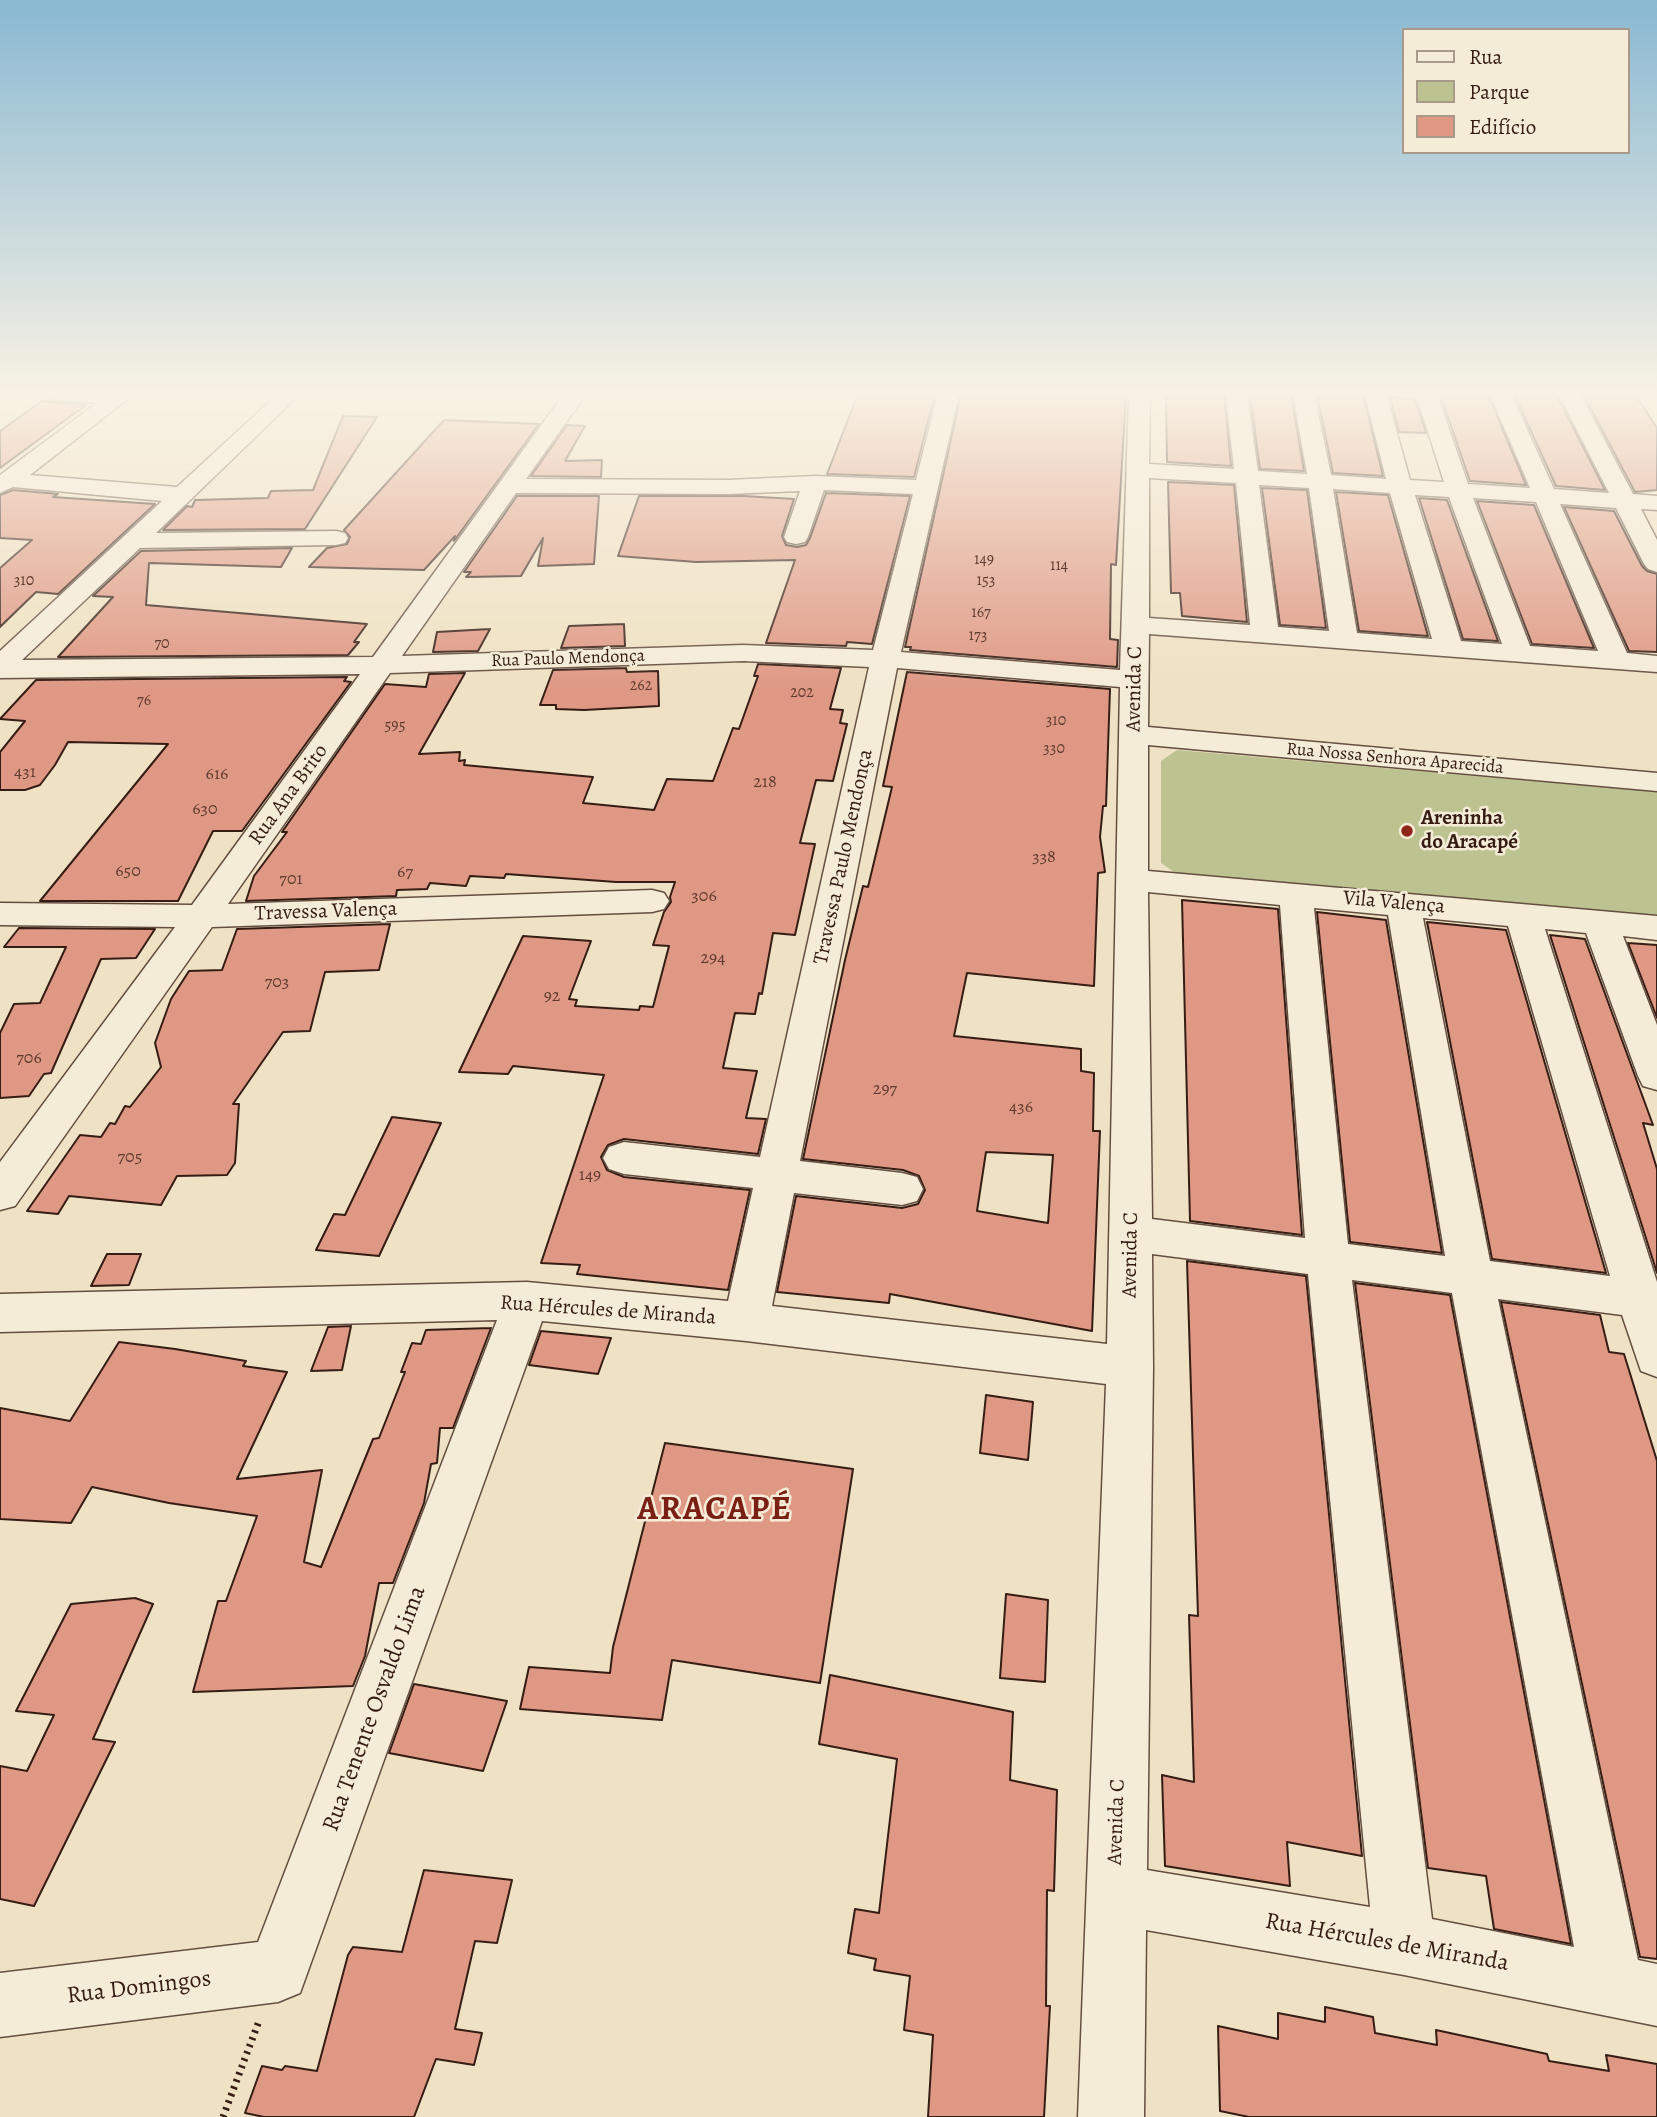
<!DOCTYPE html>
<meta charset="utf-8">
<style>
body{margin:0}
#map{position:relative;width:1657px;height:2117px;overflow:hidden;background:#efe1c3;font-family:Alegreya,serif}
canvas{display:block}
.legend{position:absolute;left:1402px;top:28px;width:228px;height:126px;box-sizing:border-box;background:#f5ecd8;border:2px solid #a8998a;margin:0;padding:9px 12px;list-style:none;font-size:21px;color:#351d14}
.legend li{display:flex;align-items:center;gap:14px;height:35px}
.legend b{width:35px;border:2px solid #a8998a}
</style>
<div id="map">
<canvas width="1657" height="2117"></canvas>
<ul class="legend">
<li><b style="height:9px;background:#f5ecd8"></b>Rua</li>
<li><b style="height:19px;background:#bdc291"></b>Parque</li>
<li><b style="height:19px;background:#df9884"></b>Edifício</li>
</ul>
</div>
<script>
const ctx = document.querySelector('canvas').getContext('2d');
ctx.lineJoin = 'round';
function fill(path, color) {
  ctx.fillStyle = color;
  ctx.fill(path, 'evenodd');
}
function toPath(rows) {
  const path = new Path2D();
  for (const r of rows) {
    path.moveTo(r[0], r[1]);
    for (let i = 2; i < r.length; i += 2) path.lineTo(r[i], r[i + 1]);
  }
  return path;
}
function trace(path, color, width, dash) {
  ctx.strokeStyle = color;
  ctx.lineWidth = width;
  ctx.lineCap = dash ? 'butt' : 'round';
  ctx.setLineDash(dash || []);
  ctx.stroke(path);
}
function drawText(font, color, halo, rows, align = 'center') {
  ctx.font = font + ' Alegreya,serif';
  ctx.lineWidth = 5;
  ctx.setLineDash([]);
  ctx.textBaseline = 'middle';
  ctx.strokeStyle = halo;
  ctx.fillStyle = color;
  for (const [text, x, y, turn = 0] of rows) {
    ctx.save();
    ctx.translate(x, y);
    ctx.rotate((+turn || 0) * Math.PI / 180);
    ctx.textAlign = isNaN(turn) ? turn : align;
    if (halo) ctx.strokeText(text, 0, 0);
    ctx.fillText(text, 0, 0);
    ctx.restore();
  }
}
fill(toPath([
 [1177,750,1657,792,1657,924,1180,876,1161,863,1161,761]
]), '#bdc291');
const building = toPath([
 [858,394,935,394,914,477,827,474,858,394],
 [961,394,1126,394,1116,565,1111,564,1110,639,1118,640,1117,667,910,650,911,647,905,647,961,394],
 [1166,394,1224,394,1231,466,1167,462,1166,394],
 [1250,394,1291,394,1304,471,1260,469,1250,394],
 [1317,394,1363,394,1383,476,1333,473,1317,394],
 [1440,394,1488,394,1526,485,1470,481,1440,394],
 [1514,394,1556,394,1605,490,1556,486,1514,394],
 [1583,394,1635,394,1657,428,1657,490,1635,492,1583,394],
 [1390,397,1415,399,1426,433,1399,432,1390,397],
 [42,401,86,405,0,468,0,431,42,401],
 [343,416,377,417,305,529,163,530,187,506,192,507,195,500,268,498,271,491,313,490,343,416],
 [444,420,539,424,454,541,455,536,424,570,309,567,327,548,347,544,350,537,344,530,444,420],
 [567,425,585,426,565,461,602,460,601,477,531,476,567,425],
 [1168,482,1234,485,1247,622,1182,616,1180,593,1171,593,1168,482],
 [1262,488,1307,490,1326,628,1280,625,1262,488],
 [13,490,58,494,53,497,155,504,58,594,36,592,0,627,0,568,32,540,0,538,0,495,13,490],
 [1336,492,1388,495,1428,636,1359,631,1336,492],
 [826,493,910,496,872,644,847,642,846,646,766,643,795,560,696,562,618,556,639,496,744,496,794,499,782,536,786,545,797,547,806,545,810,538,826,493],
 [517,496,599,496,594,564,538,566,543,538,521,576,466,577,471,572,464,572,517,496],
 [1419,498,1447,500,1498,641,1463,639,1419,498],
 [1477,501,1534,505,1594,648,1532,644,1477,501],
 [1564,507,1614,511,1642,566,1647,571,1657,574,1657,652,1629,651,1564,507],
 [292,548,281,567,149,563,146,605,367,624,354,642,359,642,348,655,58,657,113,597,93,596,141,551,292,548],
 [624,624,625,646,561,648,569,626,624,624],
 [490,629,478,651,433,652,437,632,490,629],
 [758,664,841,668,830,709,843,710,840,723,847,724,833,781,816,780,800,843,815,844,795,935,773,933,762,994,759,993,755,1014,735,1013,723,1068,757,1071,746,1118,766,1119,758,1154,624,1139,608,1145,601,1157,607,1170,624,1177,750,1190,728,1290,577,1274,580,1265,541,1263,604,1075,513,1066,508,1074,459,1072,523,936,591,941,569,999,577,1000,575,1006,639,1010,640,1006,653,1007,669,946,653,945,664,912,671,902,670,897,675,882,616,882,506,874,504,878,470,876,466,886,430,883,427,889,397,890,396,896,246,901,254,876,287,832,282,832,385,684,426,687,429,674,465,673,419,754,460,752,459,761,465,760,464,765,593,777,583,803,654,810,667,779,713,781,733,728,739,729,758,676,754,676,758,664],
 [626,668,627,672,658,671,659,706,584,710,556,709,556,705,540,705,553,670,626,668],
 [907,672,1110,689,1106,806,1103,806,1100,837,1105,872,1098,873,1094,986,967,973,954,1036,1081,1049,1081,1071,1094,1073,1093,1131,1100,1131,1092,1331,890,1294,889,1303,777,1292,796,1196,902,1208,918,1204,925,1190,919,1176,903,1170,803,1159,845,960,863,886,868,887,892,787,883,786,907,672],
 [986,1152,1053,1155,1048,1223,977,1211,986,1152],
 [347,677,344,681,351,682,242,831,213,831,178,901,40,901,168,744,68,742,55,765,40,785,25,790,0,790,0,752,25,721,0,719,36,680,347,677],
 [1182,900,1278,909,1302,1235,1190,1221,1182,900],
 [1317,912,1386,920,1442,1253,1350,1242,1317,912],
 [1427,922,1506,930,1606,1273,1492,1259,1427,922],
 [390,924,379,970,325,972,310,1031,283,1032,233,1104,239,1104,235,1163,227,1175,177,1176,161,1205,69,1196,58,1214,27,1211,80,1135,101,1137,110,1123,115,1124,125,1106,130,1107,161,1067,155,1043,171,999,189,971,222,970,237,929,390,924],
 [19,928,155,929,136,958,101,959,51,1073,44,1074,29,1096,0,1098,0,1033,14,1004,40,1003,66,947,4,947,19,928],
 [1550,935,1585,939,1653,1125,1643,1123,1657,1169,1657,1273,1550,935],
 [1628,943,1657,945,1657,1018,1628,943],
 [392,1117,441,1123,379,1256,316,1250,334,1214,345,1215,392,1117],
 [107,1254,141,1254,129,1285,91,1286,107,1254],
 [1187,1261,1306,1276,1362,1856,1287,1842,1290,1886,1165,1866,1162,1775,1194,1782,1189,1615,1198,1616,1187,1261],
 [1355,1283,1450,1295,1571,1944,1494,1929,1486,1876,1428,1868,1355,1283],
 [1501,1302,1600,1315,1609,1352,1624,1354,1657,1461,1657,1959,1640,1957,1501,1302],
 [351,1326,342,1370,311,1371,328,1327,351,1326],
 [491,1328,453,1428,440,1428,437,1463,431,1464,424,1503,393,1583,379,1583,365,1656,353,1686,193,1692,218,1601,226,1601,257,1516,169,1503,92,1487,71,1523,0,1519,0,1408,70,1421,119,1342,175,1349,246,1361,243,1366,287,1372,237,1479,322,1470,304,1562,321,1567,373,1439,379,1438,405,1372,401,1372,412,1343,421,1344,426,1330,491,1328],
 [541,1331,611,1338,598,1374,529,1365,541,1331],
 [986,1395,1033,1402,1028,1460,980,1453,986,1395],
 [665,1443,853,1469,820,1683,672,1660,662,1720,520,1709,529,1667,610,1673,613,1647,665,1443],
 [1006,1594,1048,1600,1045,1682,1000,1678,1006,1594],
 [135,1598,153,1604,93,1739,115,1742,34,1906,0,1899,0,1766,27,1771,54,1715,16,1711,71,1604,135,1598],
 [830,1675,1013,1712,1010,1780,1057,1790,1054,1891,1047,1890,1046,2006,1050,2006,1044,2117,928,2117,933,2035,904,2030,910,1976,874,1970,876,1959,848,1953,855,1909,879,1913,897,1759,819,1744,830,1675],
 [414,1684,507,1701,483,1771,389,1753,414,1684],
 [424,1870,512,1880,497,1943,475,1941,455,2029,482,2033,474,2065,436,2059,414,2117,264,2117,245,2113,262,2066,282,2070,285,2066,317,2071,348,1955,353,1947,402,1952,424,1870],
 [1325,2007,1373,2017,1375,2033,1437,2045,1436,2030,1547,2054,1549,2061,1609,2071,1606,2055,1657,2064,1657,2117,1249,2117,1220,2111,1218,2026,1278,2039,1278,2013,1325,2022,1325,2007]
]);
fill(building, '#df9884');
trace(building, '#351d14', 2);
const minor = toPath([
 [47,394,134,394,30,475,177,487,278,394,300,394,156,533,336,531,345,533,348,538,345,543,336,545,140,548,22,660,373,657,564,394,586,394,526,479,728,480,815,476,916,480,938,394,959,394,901,652,1120,670,1129,394,1150,394,1149,464,1234,469,1226,394,1247,394,1258,471,1307,474,1293,394,1314,394,1331,475,1386,479,1365,394,1386,394,1410,480,1444,482,1416,394,1437,394,1468,484,1530,488,1490,394,1511,394,1554,489,1609,493,1559,394,1580,394,1633,494,1657,496,1657,510,1641,509,1657,540,1657,572,1648,569,1644,564,1616,508,1560,504,1627,653,1657,656,1657,672,1149,634,1148,727,1657,773,1657,791,1148,745,1148,871,1657,916,1657,940,1623,936,1657,1025,1657,1090,1643,1086,1638,1076,1586,933,1545,929,1657,1282,1657,1377,1641,1371,1622,1315,1498,1299,1638,1960,1657,1964,1657,2026,1404,1975,1146,1930,1144,2117,1078,2117,1106,1384,746,1341,542,1321,300,1993,278,2002,0,2037,0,1973,258,1942,497,1320,0,1332,0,1294,527,1282,728,1301,753,1188,624,1174,609,1169,603,1158,609,1147,624,1142,760,1157,869,667,743,661,390,673,228,904,652,890,664,893,669,901,664,909,652,912,212,927,15,1206,0,1210,0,1162,175,927,0,925,0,903,192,905,360,674,0,678,0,651,162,501,13,487,0,493,0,475,97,403,57,400,49,399,47,394],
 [1149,478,1236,483,1250,625,1149,618,1149,478],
 [1259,485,1309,488,1329,631,1278,627,1259,485],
 [1333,489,1390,493,1432,639,1357,633,1333,489],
 [824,490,913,494,873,650,743,645,402,656,516,493,728,494,800,491,784,537,787,542,796,544,805,542,808,537,824,490],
 [1415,495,1449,497,1502,644,1461,641,1415,495],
 [1473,498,1536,502,1598,651,1530,646,1473,498],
 [897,668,1120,687,1107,1344,772,1306,794,1193,902,1205,917,1201,923,1189,917,1177,902,1173,800,1161,897,668],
 [1148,892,1280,905,1305,1238,1152,1219,1148,892],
 [1314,908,1388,915,1445,1256,1348,1244,1314,908],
 [1423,918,1508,926,1610,1276,1490,1261,1423,918],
 [1152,1254,1308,1274,1370,1907,1147,1870,1153,1367,1152,1254],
 [1352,1280,1452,1293,1574,1947,1432,1919,1352,1280]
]);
trace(minor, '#644e40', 3);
trace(toPath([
 [223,2117,259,2021]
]), '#351d14', 7, [2.5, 5]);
fill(minor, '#f5ecd8');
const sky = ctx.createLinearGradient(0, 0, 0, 690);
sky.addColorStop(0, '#89b8d2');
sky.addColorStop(0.57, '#f8f2e4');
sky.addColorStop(1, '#f8f2e400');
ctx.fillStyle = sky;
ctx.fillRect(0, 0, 1657, 690);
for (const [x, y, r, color] of [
 [1407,831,7,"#8f2418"]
]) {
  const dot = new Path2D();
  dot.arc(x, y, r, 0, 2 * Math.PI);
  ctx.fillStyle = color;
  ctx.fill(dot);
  trace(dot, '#f5ecd8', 2.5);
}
drawText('16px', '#603c30', null, [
 ["149",984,560],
 ["114",1059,566],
 ["310",24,581],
 ["153",986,581],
 ["167",981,613],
 ["173",978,636],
 ["70",162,644],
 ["262",641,686],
 ["202",802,693],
 ["76",144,701],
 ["310",1056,721],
 ["595",395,726],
 ["330",1054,749]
]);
drawText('18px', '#351d14', '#f5ecd8', [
 ["Rua Paulo Mendonça",568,659,-2],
 ["Rua Nossa Senhora Aparecida",1395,759,5]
]);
drawText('18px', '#603c30', null, [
 ["431",25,773],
 ["616",217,775],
 ["218",765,783],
 ["630",205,810],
 ["338",1044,858],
 ["650",128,872],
 ["67",405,873],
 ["701",291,880],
 ["306",704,897],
 ["294",713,959],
 ["703",277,983],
 ["92",552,997],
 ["706",29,1059],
 ["297",885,1090],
 ["436",1021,1108],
 ["705",130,1158],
 ["149",590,1176]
]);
drawText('21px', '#351d14', '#f5ecd8', [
 ["Avenida C",1135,689,-89],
 ["Rua Ana Brito",289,795,-54],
 ["Travessa Paulo Mendonça",844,857,-78],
 ["Vila Valença",1394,903,5],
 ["Travessa Valença",326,912,-2],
 ["Avenida C",1131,1255,-89],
 ["Rua Hércules de Miranda",608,1311,4],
 ["Avenida C",1117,1822,-88]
]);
drawText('bold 21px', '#351d14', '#f5ecd8', [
 ["Areninha",1421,819],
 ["do Aracapé",1421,843]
], 'left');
drawText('24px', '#351d14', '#f5ecd8', [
 ["Rua Tenente Osvaldo Lima",375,1709,-70],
 ["Rua Hércules de Miranda",1387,1943,10],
 ["Rua Domingos",139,1988,-7]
]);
ctx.letterSpacing = '2px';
drawText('bold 33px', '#7a1f14', '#f5ecd8', [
 ["ARACAPÉ",715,1511]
]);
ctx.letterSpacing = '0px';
</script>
